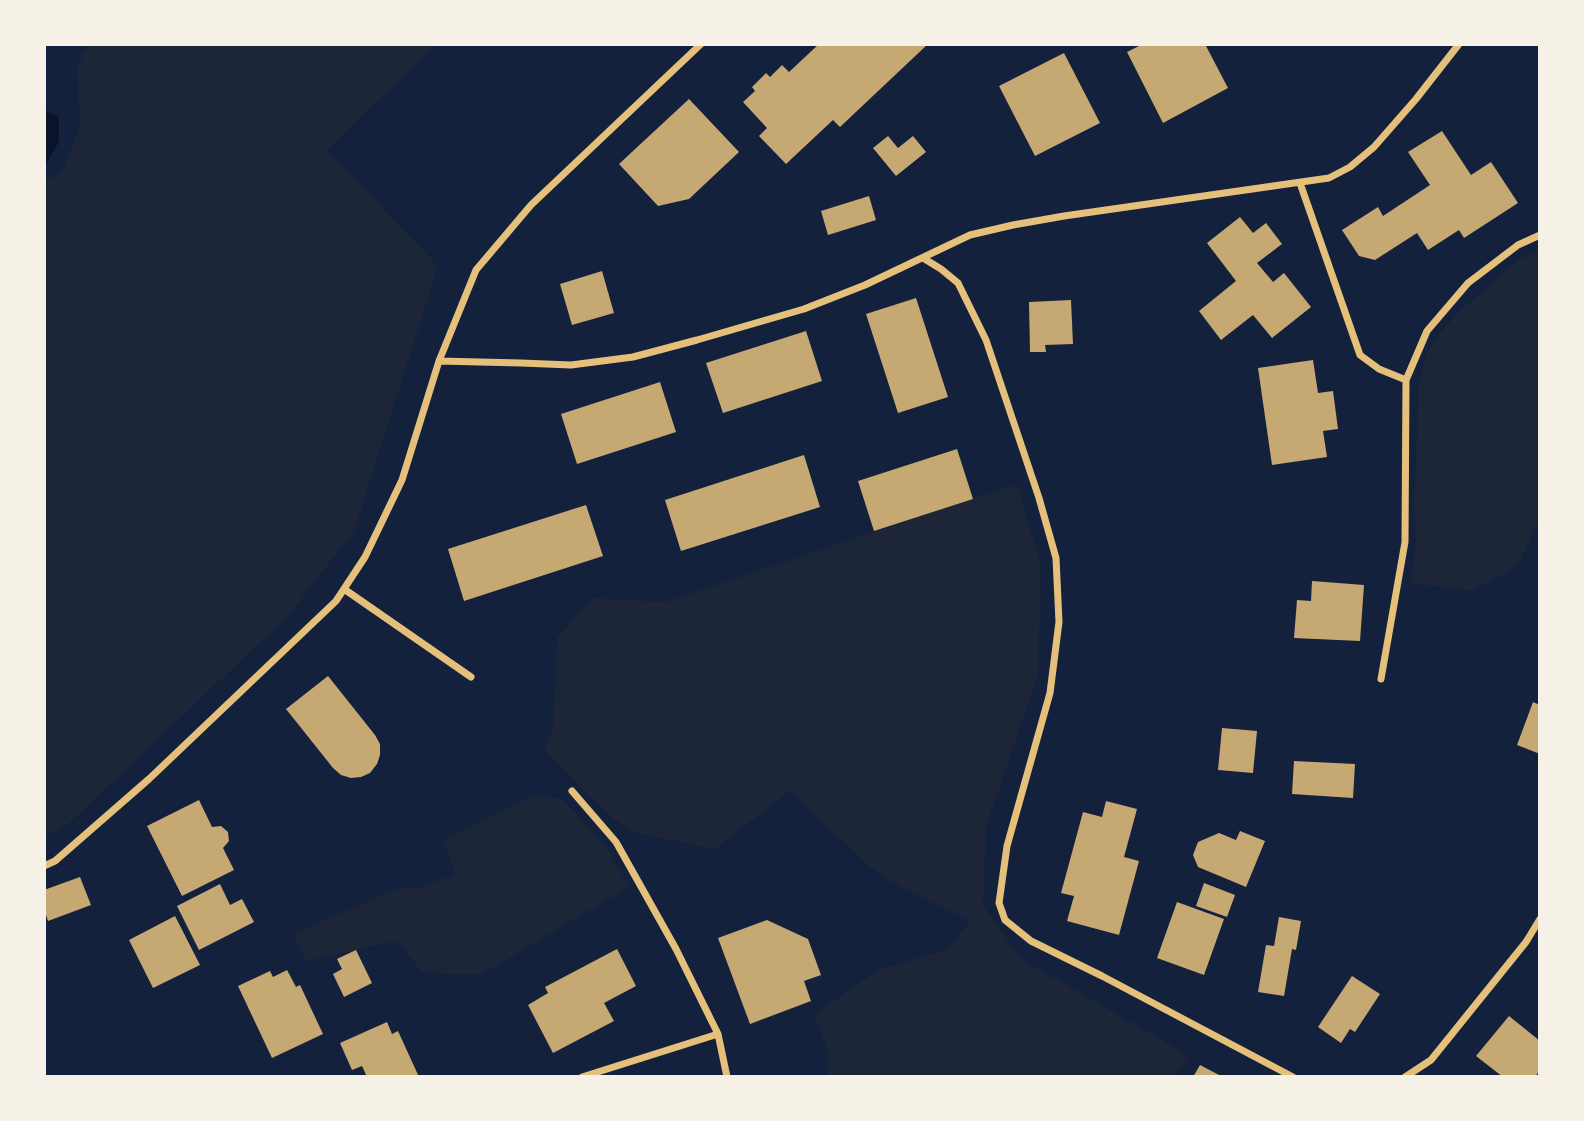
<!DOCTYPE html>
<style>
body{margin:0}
#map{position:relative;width:1584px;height:1121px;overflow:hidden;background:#14213d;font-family:Rubik,sans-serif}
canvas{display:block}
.frame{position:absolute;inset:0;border:46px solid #f6f1e7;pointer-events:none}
</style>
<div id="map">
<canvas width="1584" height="1121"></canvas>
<div class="frame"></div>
</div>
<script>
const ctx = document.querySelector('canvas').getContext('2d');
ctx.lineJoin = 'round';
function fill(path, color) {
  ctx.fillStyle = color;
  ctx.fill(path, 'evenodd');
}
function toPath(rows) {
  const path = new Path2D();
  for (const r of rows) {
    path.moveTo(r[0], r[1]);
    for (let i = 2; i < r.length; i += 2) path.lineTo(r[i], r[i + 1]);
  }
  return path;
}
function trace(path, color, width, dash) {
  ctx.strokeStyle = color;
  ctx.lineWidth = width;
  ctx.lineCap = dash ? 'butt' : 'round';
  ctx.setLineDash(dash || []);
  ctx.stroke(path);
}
fill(toPath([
 [90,44,436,44,327,150,438,266,354,531,289,615,68,824,44,837,44,182,63,169,80,126,77,66],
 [1540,250,1540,518,1518,565,1473,591,1411,583,1416,543,1414,506,1419,383,1427,354,1439,334,1460,311,1517,261],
 [1017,484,1041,566,1038,675,986,827,983,905,1021,959,1188,1055,1176,1077,828,1077,827,1046,813,1015,878,970,946,950,970,921,898,885,869,866,790,791,715,849,631,832,609,815,544,750,553,732,557,638,592,598,665,602],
 [537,794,564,800,607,848,629,887,481,975,423,973,397,941,306,961,293,934,396,889,422,887,455,874,443,840]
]), '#1d2539');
fill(toPath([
 [44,110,59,117,59,142,44,167]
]), '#0b132b');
fill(toPath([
 [819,44,928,44,840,127,833,120,786,164,759,136,767,128,743,102,755,91,752,87,766,73,770,77,782,65,789,72],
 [1143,44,1205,44,1228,88,1163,123,1127,52],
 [1064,53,1100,123,1035,156,999,86],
 [689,99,739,152,689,199,658,206,619,164],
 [1442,131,1471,175,1491,162,1518,203,1464,238,1459,230,1428,250,1417,233,1375,260,1359,256,1342,230,1378,207,1383,216,1430,185,1408,152],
 [888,136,898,148,913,136,926,152,896,176,873,148],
 [869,196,876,220,828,235,821,211],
 [1240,217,1253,233,1266,223,1282,244,1257,263,1273,282,1284,273,1311,307,1272,338,1253,315,1221,340,1199,311,1236,281,1207,243],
 [602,271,614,313,572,325,560,284],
 [916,298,948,397,898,413,866,314],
 [1071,300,1073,344,1045,345,1046,352,1030,352,1029,302],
 [806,331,822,381,723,413,706,363],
 [1313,360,1318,393,1333,391,1338,429,1323,431,1327,457,1272,465,1258,368],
 [660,382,676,432,577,464,561,414],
 [957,449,973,499,874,531,858,481],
 [804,455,820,507,681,551,665,500],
 [586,505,603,556,464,601,448,549],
 [1312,581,1364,585,1360,641,1294,638,1297,600,1311,601],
 [328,676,375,735,380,744,380,755,377,764,370,773,361,777,351,778,341,775,333,768,286,709],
 [1533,702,1540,705,1540,754,1517,745],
 [1222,728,1257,731,1253,773,1218,770],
 [1294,761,1355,764,1353,798,1292,794],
 [199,800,212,827,221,826,228,832,229,841,223,848,234,870,182,896,147,826],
 [1106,801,1137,809,1124,857,1139,861,1119,935,1067,921,1074,896,1061,893,1083,812,1102,817],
 [1240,831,1265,841,1246,887,1198,867,1193,855,1198,842,1219,833,1236,840],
 [80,877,91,905,48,921,44,909,44,890],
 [1204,883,1235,895,1227,917,1196,906],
 [220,884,230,905,242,899,254,922,199,950,177,906],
 [1177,902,1224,919,1204,975,1157,958],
 [175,916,200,965,153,988,129,940],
 [1279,917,1301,921,1296,950,1292,949,1284,996,1258,992,1266,945,1274,946],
 [767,920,808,939,821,975,804,981,811,1001,750,1024,718,938],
 [617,949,636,986,604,1003,614,1021,553,1053,528,1005,548,993,545,987],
 [356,950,372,983,344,997,333,974,342,969,337,959],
 [287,970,296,987,300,985,323,1034,272,1058,238,986,270,971,273,977],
 [1352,976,1380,994,1355,1032,1350,1029,1341,1043,1318,1027],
 [1509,1016,1540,1041,1540,1070,1535,1077,1503,1077,1476,1056],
 [387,1022,392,1034,398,1031,419,1077,367,1077,362,1066,352,1070,340,1043],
 [1200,1065,1223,1077,1193,1077]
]), '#c6a872');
trace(toPath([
 [1300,183,1360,355,1379,369,1406,380],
 [923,258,941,269,958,283,986,340,1039,498,1056,558,1059,622,1050,693,1007,846,999,903,1005,920,1031,941,1102,976,1293,1077],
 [439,361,521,363,571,365,633,357,697,340,804,309,865,285,970,235,1013,225,1064,216,1329,178,1350,167,1374,147,1416,99,1459,44],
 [344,589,471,677],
 [1381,679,1405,542,1406,380,1427,331,1468,283,1518,245,1540,235],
 [572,791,616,842,676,949,718,1034,727,1077],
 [44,866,55,861,149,779,336,601,365,557,402,480,439,361,476,270,531,205,701,44],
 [582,1077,718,1034],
 [1405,1077,1431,1060,1526,942,1540,919]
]), '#e5c07b', 7);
</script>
